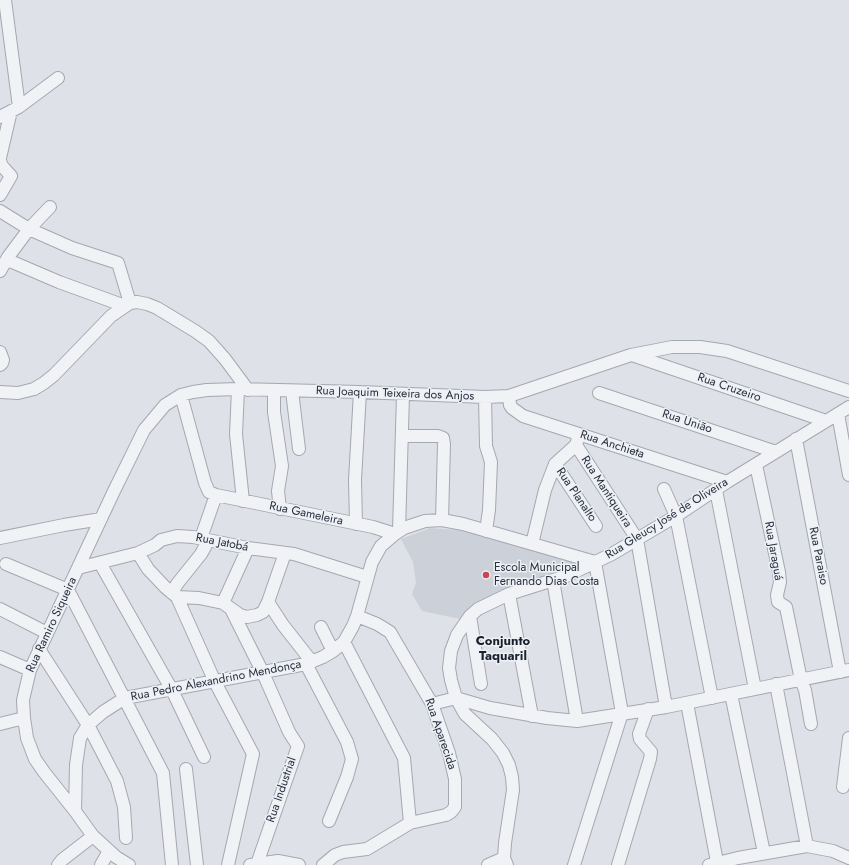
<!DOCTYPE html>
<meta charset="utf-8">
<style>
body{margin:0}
canvas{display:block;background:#dee1e7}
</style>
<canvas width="849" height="865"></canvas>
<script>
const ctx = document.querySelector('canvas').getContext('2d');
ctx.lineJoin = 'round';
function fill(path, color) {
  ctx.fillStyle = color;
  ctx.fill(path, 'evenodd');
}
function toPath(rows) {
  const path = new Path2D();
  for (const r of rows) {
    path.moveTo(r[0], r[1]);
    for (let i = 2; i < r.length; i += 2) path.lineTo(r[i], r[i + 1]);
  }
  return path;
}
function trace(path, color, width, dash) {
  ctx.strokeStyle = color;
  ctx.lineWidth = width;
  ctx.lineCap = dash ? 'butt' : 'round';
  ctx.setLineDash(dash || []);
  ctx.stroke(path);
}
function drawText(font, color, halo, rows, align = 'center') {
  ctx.font = font + ' Jost,sans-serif';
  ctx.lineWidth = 3;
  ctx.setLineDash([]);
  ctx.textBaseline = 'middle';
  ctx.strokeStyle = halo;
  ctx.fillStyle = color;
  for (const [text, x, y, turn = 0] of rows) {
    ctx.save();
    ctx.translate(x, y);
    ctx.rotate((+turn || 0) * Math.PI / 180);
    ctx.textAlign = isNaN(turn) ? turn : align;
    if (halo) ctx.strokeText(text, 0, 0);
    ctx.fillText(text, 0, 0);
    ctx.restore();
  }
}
fill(toPath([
 [430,528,457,530,581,560,579,568,465,620,422,611,412,594,416,583,413,562,401,539]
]), '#ccd0d9');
const minor = toPath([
 [5,0,19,107],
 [0,117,19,107,58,78],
 [0,158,11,111],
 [0,161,2,166,11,176,0,195],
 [0,211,29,229,50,207],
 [5,263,10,261,59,282,125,306],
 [0,271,8,257,29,229,72,248,118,263,130,303],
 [0,352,3,360,2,363,0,365],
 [632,355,826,421],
 [238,389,236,434,243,501],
 [274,391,274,412,282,466,278,491,280,509],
 [292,391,299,449],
 [0,392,18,393,34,389,44,383,54,375,111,316,130,303,137,302,147,304,157,308,195,331,209,341,225,359,248,390],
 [599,393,776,452],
 [181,395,205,483,209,492,216,495,373,527,395,534],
 [509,396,510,405,512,408,523,416,727,482],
 [485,397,486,446,491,462,489,510,486,531],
 [849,407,727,482,676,516,612,554,566,576,509,594,478,609,470,616,457,635,451,651,449,668,451,680,456,698,490,708,547,718,577,721,666,707,849,670],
 [838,414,849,475],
 [402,436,438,436,443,438,444,444,442,520],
 [796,439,840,672],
 [576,445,637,539,666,707],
 [555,464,596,526],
 [756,465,779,572,780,582,777,595,778,602,786,607,801,680,805,690,811,724],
 [664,489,676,516,712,698],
 [716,490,755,689],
 [356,524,355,480,360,392],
 [399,531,403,395],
 [0,538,64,525,101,519],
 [201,538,216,495],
 [532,544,545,490,555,464,576,445,578,438],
 [138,553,148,569,165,587,177,597,199,598,223,603,240,615,247,617,257,615,263,612,268,602,283,625,312,662],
 [100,563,172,690,204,757],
 [6,564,68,590,163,773,172,865],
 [78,568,138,553,155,545,161,540,177,536,193,537,248,548,294,554,367,577],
 [553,580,577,721],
 [172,593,177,584,201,554,206,545,207,540],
 [509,594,532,716],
 [177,597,215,682,253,754,228,865],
 [268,602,285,553],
 [223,603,248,548],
 [0,609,47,633],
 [231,609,263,673,289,732,298,746,257,864],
 [470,616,481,684],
 [321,627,333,651],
 [344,642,404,758,410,823],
 [39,649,88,725,117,781,124,807,126,838],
 [0,657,30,670],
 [306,664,347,742,352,759,347,777,329,821],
 [776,684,807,846],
 [731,694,764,853],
 [687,703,717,862],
 [432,704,456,698,465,714,492,739,503,753,509,765,512,777,513,790,505,843,504,858,507,865],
 [0,724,24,718],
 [186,769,197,865],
 [843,787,849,738],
 [75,811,76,765,80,738,88,725,103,712,125,698,306,664,323,657,333,651,344,642,353,626,357,616,372,562,381,546,395,534,404,528,425,521,442,520,463,524,595,562,622,713,574,865],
 [58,865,62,860,93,836],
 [101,865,109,851],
 [129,865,116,857,93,836,75,811,44,772,35,759,27,738,24,718,23,700,30,670,114,491,144,430,165,405,181,395,193,392,207,390,238,389,360,392,485,397,509,396,631,355,672,347,700,347,727,351,849,391],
 [250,865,278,861,299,865],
 [323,865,335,855,343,852,367,849,410,823,446,815,451,812,455,807,455,779,449,753,432,704,390,632,377,624,357,616],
 [488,865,504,858],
 [618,865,650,759,651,752,640,739,639,734,648,709],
 [709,865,738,858,807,846,833,851,849,858]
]);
trace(minor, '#a4a8b1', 14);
trace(minor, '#f1f2f6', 12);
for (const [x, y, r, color] of [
 [486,575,4,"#c94655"]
]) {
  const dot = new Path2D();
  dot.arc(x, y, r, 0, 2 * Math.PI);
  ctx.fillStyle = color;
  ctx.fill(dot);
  trace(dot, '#edf0f5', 1.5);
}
drawText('12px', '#282f3e', '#edf0f5', [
 ["Rua Cruzeiro",729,388,19],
 ["Rua Joaquim Teixeira dos Anjos",395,394,2],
 ["Rua União",687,422,18],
 ["Rua Anchieta",612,445,18],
 ["Rua Mantiqueira",606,492,57],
 ["Rua Planalto",576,495,56],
 ["Rua Gameleira",306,514,12],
 ["Rua Gleucy José de Oliveira",667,519,-32],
 ["Rua Jatobá",222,543,11],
 ["Rua Jaraguá",773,551,80],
 ["Rua Paraiso",818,556,79],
 ["Rua Ramiro Siqueira",52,625,-65],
 ["Rua Pedro Alexandrino Mendonça",216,681,-11],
 ["Rua Aparecida",440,734,71],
 ["Rua Industrial",282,790,-71]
]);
drawText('12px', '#282f3e', '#edf0f5', [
 ["Escola Municipal",494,568],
 ["Fernando Dias Costa",494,582]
], 'left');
drawText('bold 13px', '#1a202e', '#edf0f5', [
 ["Conjunto",503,642],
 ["Taquaril",503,657]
]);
</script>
